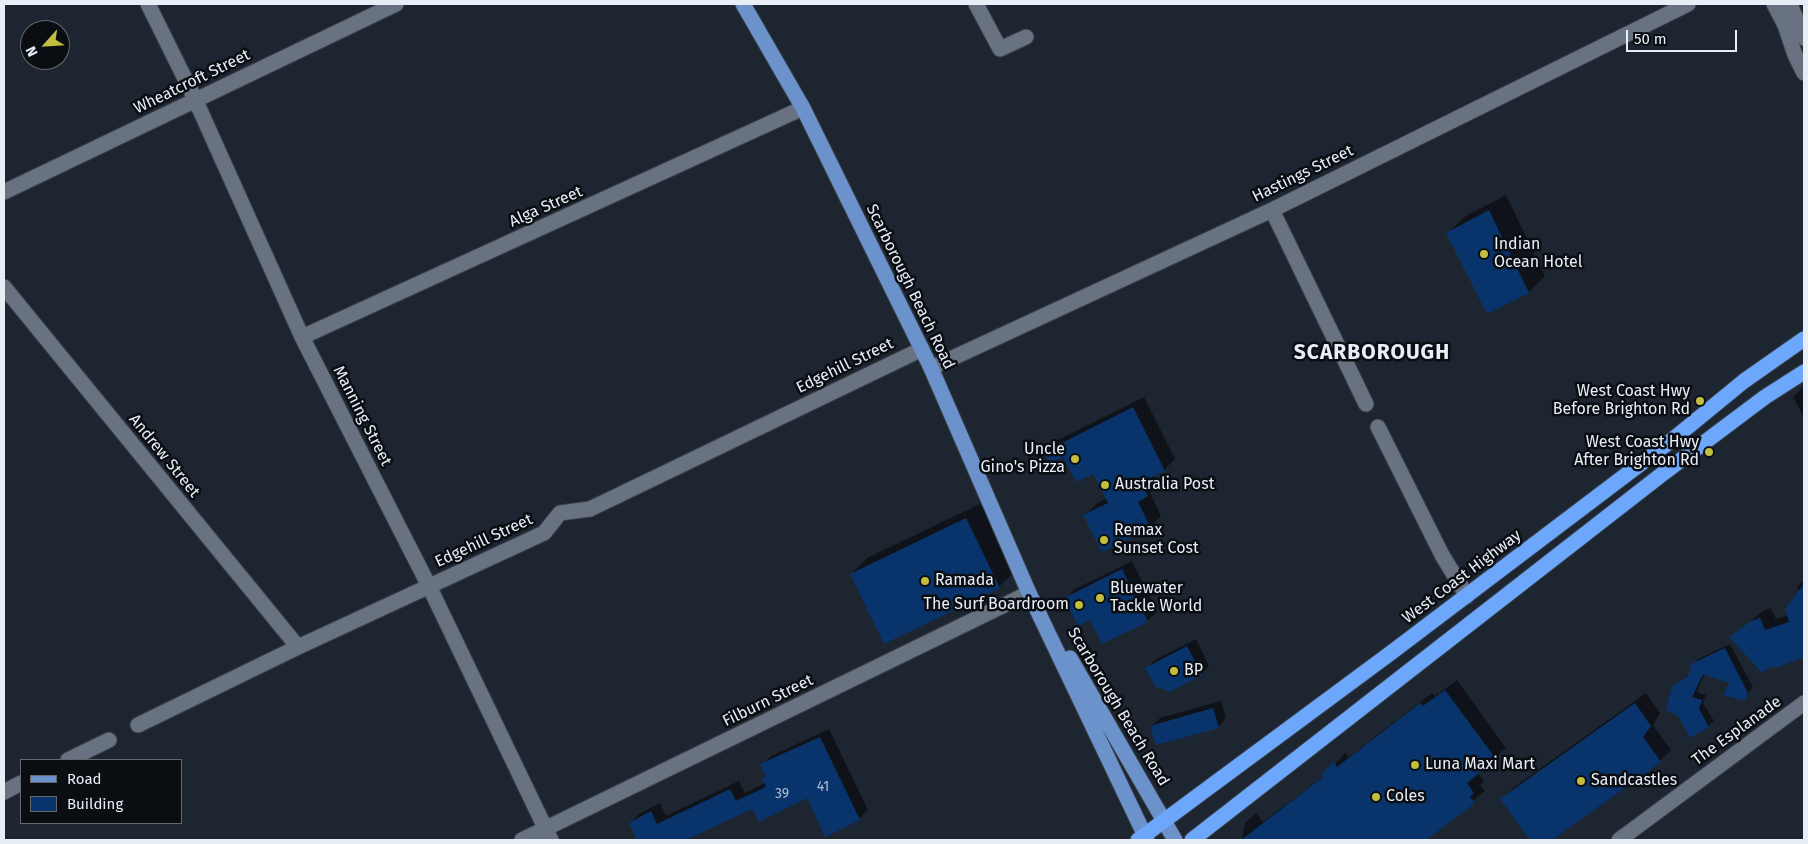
<!DOCTYPE html>
<style>
body{margin:0}
#map{position:relative;width:1808px;height:844px;overflow:hidden;background:#1d2530;font-family:"Fira Sans",sans-serif}
canvas{display:block}
.frame{position:absolute;inset:0;border:5px solid #e8eef5;pointer-events:none}
.legend{position:absolute;left:20px;top:759px;width:162px;height:65px;box-sizing:border-box;background:#0a0e13;border:1px solid #63686d;margin:0;padding:6px 9px;list-style:none;font-size:15px;color:#e8eef5}
.legend li{display:flex;align-items:center;gap:10px;height:25px}
.legend b{width:25px;border:1px solid #63686d}
.north{position:absolute;left:20px;top:20px;width:50px;height:50px;box-sizing:border-box;background:#0a0e13;border:1px solid #63686d;border-radius:50%;rotate:244deg;font-size:14px;font-weight:700;line-height:20px;text-align:center;color:#e8eef5}
.north::after{content:'';display:block;margin:auto;width:18px;height:22px;background:#c1be40;clip-path:polygon(50% 0,100% 100%,50% 72%,0 100%)}
.scale{position:absolute;left:1626px;top:30px;width:111px;height:22px;box-sizing:border-box;border:2px solid #e8eef5;border-top:0;padding-left:6px;font-size:15px;line-height:18px;white-space:nowrap;color:#e8eef5;-webkit-text-stroke:4px #0a0e13;paint-order:stroke}
</style>
<div id="map">
<canvas width="1808" height="844"></canvas>
<div class="frame"></div>
<ul class="legend">
<li><b style="height:6px;background:#6b92ca"></b>Road</li>
<li><b style="height:14px;background:#09336b"></b>Building</li>
</ul>
<div class="north">N</div>
<div class="scale">50 m</div>
</div>
<script>
const ctx = document.querySelector('canvas').getContext('2d');
ctx.lineJoin = 'round';
function fill(path, color) {
  ctx.fillStyle = color;
  ctx.fill(path, 'evenodd');
}
function toPath(rows) {
  const path = new Path2D();
  for (const r of rows) {
    path.moveTo(r[0], r[1]);
    for (let i = 2; i < r.length; i += 2) path.lineTo(r[i], r[i + 1]);
  }
  return path;
}
function trace(path, color, width, dash) {
  ctx.strokeStyle = color;
  ctx.lineWidth = width;
  ctx.lineCap = dash ? 'butt' : 'round';
  ctx.setLineDash(dash || []);
  ctx.stroke(path);
}
function drawText(font, color, halo, rows, align = 'center') {
  ctx.font = font + ' "Fira Sans",sans-serif';
  ctx.lineWidth = 5;
  ctx.setLineDash([]);
  ctx.textBaseline = 'middle';
  ctx.strokeStyle = halo;
  ctx.fillStyle = color;
  for (const [text, x, y, turn = 0] of rows) {
    ctx.save();
    ctx.translate(x, y);
    ctx.rotate((+turn || 0) * Math.PI / 180);
    ctx.textAlign = isNaN(turn) ? turn : align;
    if (halo) ctx.strokeText(text, 0, 0);
    ctx.fillText(text, 0, 0);
    ctx.restore();
  }
}
fill(toPath([
 [1506,195,1545,276,1529,292,1488,312,1448,233,1464,217],
 [1804,386,1804,418,1793,397],
 [1144,397,1175,459,1164,470,1154,475,1158,484,1150,493,1161,516,1150,527,1102,551,1085,515,1096,504,1107,498,1094,472,1064,455,1045,452,1056,441],
 [982,503,1015,571,999,587,851,574,867,558],
 [1132,561,1157,612,1147,621,1102,642,1090,618,1066,598,1075,589],
 [1804,580,1804,656,1776,666,1731,637,1763,611,1771,608,1776,619,1788,615,1800,592,1797,587],
 [1196,639,1209,666,1201,674,1147,668,1155,660],
 [1730,644,1753,687,1744,699,1730,682,1705,673,1697,692,1706,695,1703,703,1714,721,1708,726,1673,687,1690,674,1693,665,1698,659],
 [1457,680,1506,748,1478,773,1484,781,1480,785,1485,791,1424,840,1242,840,1245,823,1256,813,1263,822,1324,776,1345,753,1349,757,1432,693,1435,696],
 [1646,693,1660,713,1653,725,1671,750,1660,761,1550,840,1531,840,1502,799,1513,788],
 [1221,701,1226,718,1218,727,1152,726,1160,718],
 [829,729,868,810,859,819,808,797,753,807,683,840,639,840,630,823,639,814,660,803,666,816,739,781,745,793,765,783,764,779,767,776,762,765,771,756]
]), '#0007');
fill(toPath([
 [1489,210,1529,293,1487,314,1446,233],
 [1133,407,1165,471,1141,483,1148,496,1138,502,1151,528,1102,552,1083,515,1108,503,1093,474,1076,482,1063,457,1050,464,1044,452],
 [966,518,1000,588,884,644,850,574],
 [1122,569,1148,622,1102,644,1090,620,1078,626,1064,598],
 [1804,584,1804,657,1776,668,1770,667,1762,673,1729,637,1751,621,1760,618,1765,630,1789,622,1785,609],
 [1187,646,1202,675,1169,692,1155,686,1145,668],
 [1725,648,1748,693,1745,701,1723,695,1729,683,1703,674,1692,697,1702,700,1699,709,1709,727,1690,738,1678,716,1666,710,1672,686,1688,676,1691,664],
 [1445,690,1496,759,1467,783,1474,793,1470,797,1475,803,1426,840,1241,840,1323,777,1321,774,1334,762,1337,767,1420,703,1423,706],
 [1635,703,1651,726,1643,737,1661,762,1552,840,1530,840,1500,799],
 [1213,708,1219,728,1156,745,1150,726],
 [820,737,860,820,825,837,807,798,759,822,752,809,686,840,637,840,629,823,651,811,657,824,730,789,736,801,766,787,762,779,766,777,760,764]
]), '#09336b');
const minor = toPath([
 [148,4,195,99,302,337,429,586,551,840],
 [976,4,1000,49,1026,37],
 [1774,4,1785,25,1795,55,1804,73],
 [1790,4,1804,38],
 [4,192,396,4],
 [1272,210,1366,404],
 [4,287,298,647],
 [302,337,803,108],
 [931,368,1272,210,1688,4],
 [1378,427,1442,555,1467,596],
 [138,725,298,647,544,533,560,513,590,509,922,349],
 [68,760,109,740],
 [4,792,21,783],
 [522,840,1029,593],
 [1619,840,1804,703]
]);
const major = toPath([
 [743,4,803,108,931,368,1029,593,1147,840],
 [1070,658,1175,840]
]);
const highway = toPath([
 [1138,840,1392,652,1672,440,1744,381,1804,339],
 [1192,840,1661,475,1765,397,1804,372]
]);
trace(minor, '#383f49', 17);
trace(major, '#383f49', 17);
trace(highway, '#383f49', 17);
trace(minor, '#697280', 15);
trace(major, '#6b92ca', 15);
trace(highway, '#6da7fc', 15);
for (const [x, y, r, color] of [
 [1484,254,5,"#c1be40"],
 [1700,401,5,"#c1be40"],
 [1709,452,5,"#c1be40"],
 [1075,459,5,"#c1be40"],
 [1105,485,5,"#c1be40"],
 [1104,540,5,"#c1be40"],
 [925,581,5,"#c1be40"],
 [1100,598,5,"#c1be40"],
 [1079,605,5,"#c1be40"],
 [1174,671,5,"#c1be40"],
 [1415,765,5,"#c1be40"],
 [1581,781,5,"#c1be40"],
 [1376,797,5,"#c1be40"]
]) {
  const dot = new Path2D();
  dot.arc(x, y, r, 0, 2 * Math.PI);
  ctx.fillStyle = color;
  ctx.fill(dot);
  trace(dot, '#0a0e13', 2);
}
drawText('14px', '#b0bfd2', null, [
 ["41",823,787],
 ["39",782,794]
]);
drawText('16px', '#e8eef5', '#0a0e13', [
 ["Wheatcroft Street",192,82,-26],
 ["Hastings Street",1303,174,-26],
 ["Alga Street",546,207,-24],
 ["Scarborough Beach Road",910,287,64],
 ["Edgehill Street",845,366,-26],
 ["Manning Street",362,416,63],
 ["Andrew Street",164,456,51],
 ["Edgehill Street",484,541,-25],
 ["West Coast Highway",1462,577,-37],
 ["Filburn Street",768,701,-26],
 ["Scarborough Beach Road",1118,707,59],
 ["The Esplanade",1737,731,-36]
]);
drawText('16px', '#e8eef5', '#0a0e13', [
 ["Indian",1494,245],
 ["Ocean Hotel",1494,263],
 ["West Coast Hwy",1690,392,"right"],
 ["Before Brighton Rd",1690,410,"right"],
 ["West Coast Hwy",1699,443,"right"],
 ["After Brighton Rd",1699,461,"right"],
 ["Uncle",1065,450,"right"],
 ["Gino's Pizza",1065,468,"right"],
 ["Australia Post",1115,485],
 ["Remax",1114,531],
 ["Sunset Cost",1114,549],
 ["Ramada",935,581],
 ["Bluewater",1110,589],
 ["Tackle World",1110,607],
 ["The Surf Boardroom",1069,605,"right"],
 ["BP",1184,671],
 ["Luna Maxi Mart",1425,765],
 ["Sandcastles",1591,781],
 ["Coles",1386,797]
], 'left');
ctx.letterSpacing = '1px';
drawText('bold 21px', '#e8eef5', '#0a0e13', [
 ["SCARBOROUGH",1372,353]
]);
ctx.letterSpacing = '0px';
</script>
